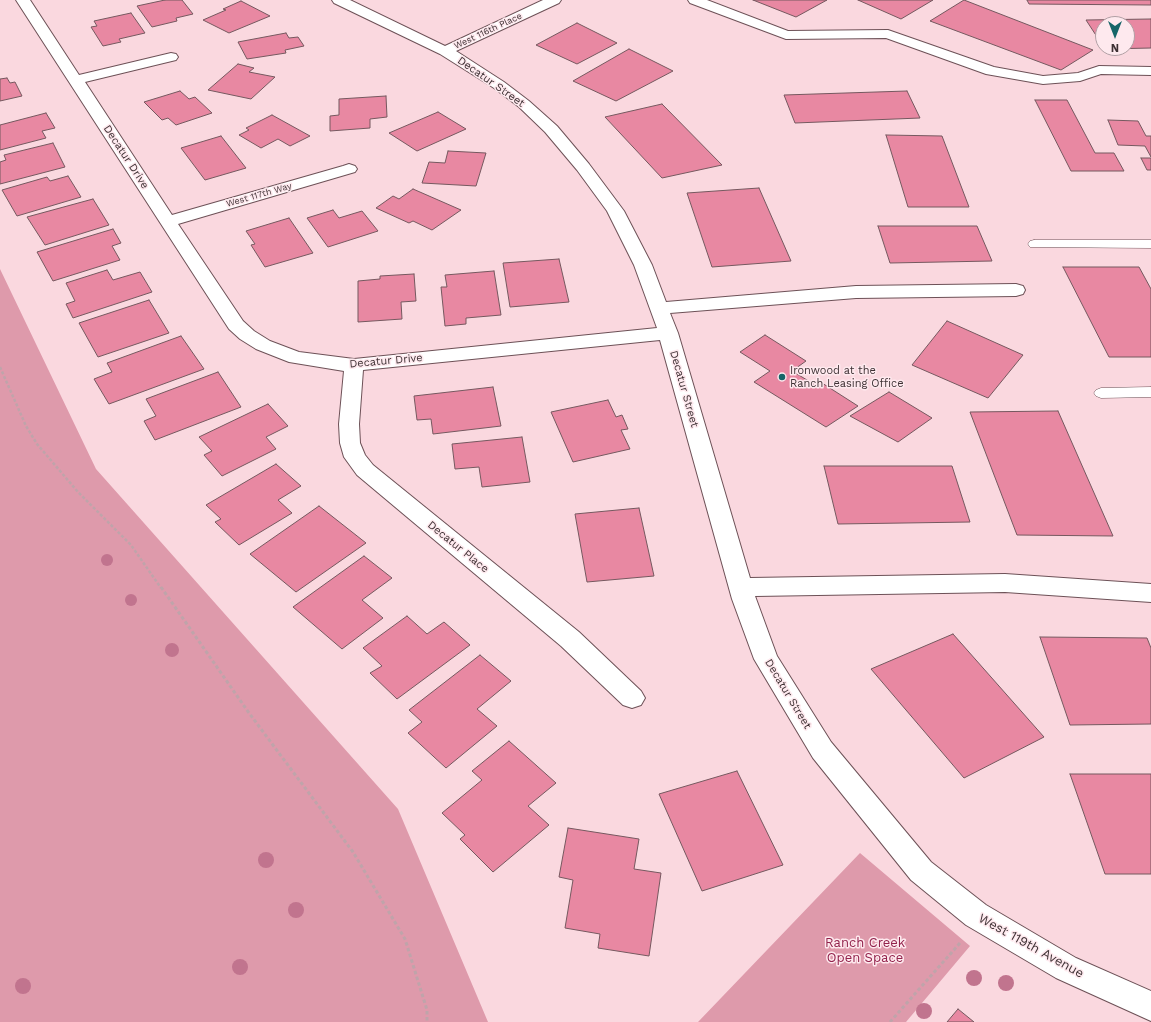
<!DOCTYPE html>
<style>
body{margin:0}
#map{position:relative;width:1151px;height:1022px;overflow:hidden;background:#fad8df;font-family:"Work Sans",sans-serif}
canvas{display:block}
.north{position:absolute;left:1095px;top:16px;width:40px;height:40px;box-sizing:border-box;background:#fee9ee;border:1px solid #b19fa4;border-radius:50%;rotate:180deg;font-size:11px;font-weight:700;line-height:16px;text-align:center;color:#3e3134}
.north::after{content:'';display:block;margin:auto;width:14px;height:18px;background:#166568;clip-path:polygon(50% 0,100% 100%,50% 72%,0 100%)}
</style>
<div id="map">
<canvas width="1151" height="1022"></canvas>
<div class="north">N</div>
</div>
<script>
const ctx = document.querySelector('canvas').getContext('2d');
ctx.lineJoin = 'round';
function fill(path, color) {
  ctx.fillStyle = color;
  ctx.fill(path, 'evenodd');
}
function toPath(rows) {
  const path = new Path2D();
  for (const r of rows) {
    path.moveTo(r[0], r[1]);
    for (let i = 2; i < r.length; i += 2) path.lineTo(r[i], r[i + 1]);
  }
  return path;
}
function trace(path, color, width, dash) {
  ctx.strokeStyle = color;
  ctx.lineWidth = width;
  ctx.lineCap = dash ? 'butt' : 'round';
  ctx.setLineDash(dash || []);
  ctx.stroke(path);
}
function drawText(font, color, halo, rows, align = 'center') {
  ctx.font = font + ' "Work Sans",sans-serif';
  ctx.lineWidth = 3;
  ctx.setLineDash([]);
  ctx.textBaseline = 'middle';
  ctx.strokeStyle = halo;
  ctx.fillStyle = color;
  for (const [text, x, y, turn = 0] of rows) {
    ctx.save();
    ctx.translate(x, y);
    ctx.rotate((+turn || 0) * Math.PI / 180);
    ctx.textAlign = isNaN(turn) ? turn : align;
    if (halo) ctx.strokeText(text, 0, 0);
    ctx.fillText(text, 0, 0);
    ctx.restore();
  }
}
fill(toPath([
 [0,269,96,469,398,809,488,1022,0,1022],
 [860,853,970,946,906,1022,698,1022]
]), '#de9aab');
const building = toPath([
 [165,0,182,0,193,14,176,18,177,21,152,27,137,6,165,0],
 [753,0,827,0,796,17,753,0],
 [858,0,933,0,901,19,858,0],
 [964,0,1093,50,1061,70,930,21,964,0],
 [1027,0,1151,0,1151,5,1029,4,1027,0],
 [241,1,270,16,229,33,203,20,226,10,223,9,241,1],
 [131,13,145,33,119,39,121,42,103,46,91,27,97,26,94,21,131,13],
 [1151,19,1151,48,1105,49,1127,48,1127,24,1103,24,1103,46,1086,20,1151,19],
 [577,23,617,43,577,64,536,45,577,23],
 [286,33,289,38,298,37,304,46,285,50,286,53,247,59,238,42,286,33],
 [629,49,673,71,616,101,573,81,629,49],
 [238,64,254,68,249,72,275,77,251,99,208,90,238,64],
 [7,78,10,83,15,82,22,96,0,101,0,79,7,78],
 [180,91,189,99,195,97,212,113,176,125,168,118,162,120,144,102,180,91],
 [907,91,920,118,795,123,784,95,907,91],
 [386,96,387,117,370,119,370,128,330,131,330,116,339,115,339,99,386,96],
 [1035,100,1067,100,1095,153,1114,153,1124,171,1071,171,1035,100],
 [662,104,722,165,662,178,605,117,662,104],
 [438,112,466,129,417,151,389,133,438,112],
 [46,113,55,128,42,131,46,138,0,150,0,125,46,113],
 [272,115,310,136,290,146,278,139,261,148,239,135,249,130,246,128,272,115],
 [1108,120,1138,121,1146,136,1151,136,1151,157,1145,146,1118,145,1108,120],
 [886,135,942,136,969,207,908,207,886,135],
 [221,136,246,168,205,180,181,148,221,136],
 [53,143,65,167,0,184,0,162,6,160,4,155,53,143],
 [448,151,486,153,476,186,422,183,429,162,445,163,448,151],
 [1141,158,1151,158,1151,170,1147,170,1141,158],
 [68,176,81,197,17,216,2,190,47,177,50,181,68,176],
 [759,188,791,261,712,267,687,193,759,188],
 [413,189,461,210,432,230,413,221,409,223,376,208,393,196,399,199,413,189],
 [93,199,109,225,45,245,27,217,93,199],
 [333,210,339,218,362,211,378,231,328,247,307,218,333,210],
 [289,218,313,253,265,267,251,245,255,244,246,231,289,218],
 [878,226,977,226,992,261,890,263,878,226],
 [113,229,121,243,112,246,120,260,53,281,37,252,113,229],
 [559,259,569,302,510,307,503,263,559,259],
 [1063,267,1139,267,1151,289,1151,357,1109,357,1063,267],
 [107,270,113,280,140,272,152,292,73,318,66,304,75,301,66,283,107,270],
 [494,271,501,315,466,318,466,324,445,326,441,287,447,287,445,275,494,271],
 [414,274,416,301,401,302,402,319,358,322,358,281,380,279,380,276,414,274],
 [149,300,169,333,98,357,79,323,149,300],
 [947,321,1023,355,988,398,912,365,947,321],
 [765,335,806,361,792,371,817,386,822,383,858,406,826,427,754,382,770,371,740,352,765,335],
 [181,336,204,369,109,404,94,379,112,372,107,363,181,336],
 [218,372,241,407,155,440,144,421,156,416,146,399,218,372],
 [493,387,501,426,433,434,431,419,417,420,414,396,493,387],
 [889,392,932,418,898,442,850,416,889,392],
 [608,400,616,417,622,415,628,429,621,430,630,449,573,462,551,412,608,400],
 [268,404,288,426,266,437,276,449,222,476,204,455,212,451,199,437,268,404],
 [1058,411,1113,536,1017,535,970,412,1058,411],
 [522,437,530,482,482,487,479,467,455,469,452,444,522,437],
 [276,464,301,486,278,500,292,513,239,545,215,522,221,519,206,505,276,464],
 [824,466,952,466,970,522,838,524,824,466],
 [319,506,366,543,296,592,250,554,319,506],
 [639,508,654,576,587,582,575,514,639,508],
 [364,556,392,578,362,600,383,618,342,649,293,607,364,556],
 [407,616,427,634,444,622,470,645,397,699,370,673,382,666,363,648,407,616],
 [953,634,1044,737,964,778,871,669,953,634],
 [1040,637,1147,638,1151,648,1151,724,1070,725,1040,637],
 [480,655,511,681,477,709,497,726,446,768,408,733,422,722,409,710,480,655],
 [509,741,556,783,528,806,549,825,493,872,460,839,465,835,442,813,482,780,472,771,509,741],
 [737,771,783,865,702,891,659,794,737,771],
 [1070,774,1151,774,1151,874,1105,874,1070,774],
 [568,828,639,839,634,869,661,873,649,956,598,948,600,934,565,928,573,880,559,877,568,828],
 [958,1009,974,1022,947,1022,958,1009]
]);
fill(building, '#e888a2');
trace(building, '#75585f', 1);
const service = toPath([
 [1034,240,1151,240,1151,248,1030,247,1028,244,1030,241,1034,240],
 [1151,387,1151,397,1101,398,1096,396,1094,393,1096,390,1101,388,1151,387]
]);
const minor = toPath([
 [16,0,30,0,79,75,171,53,176,54,178,57,176,60,85,82,172,215,343,166,349,164,355,166,357,169,355,172,178,224,243,321,254,331,270,341,299,352,354,359,657,328,634,265,607,211,577,170,545,132,519,107,494,88,440,54,334,3,332,0,350,0,445,46,543,0,561,0,559,3,456,51,504,82,529,101,557,126,589,164,624,211,652,265,666,302,856,286,1016,284,1023,286,1025,290,1023,294,1016,296,856,298,670,313,678,333,750,578,1005,574,1151,584,1151,602,1005,592,755,596,777,656,831,742,931,862,986,905,1076,958,1151,991,1151,1021,1056,978,966,925,911,880,813,758,754,659,732,599,660,340,363,370,359,424,360,443,365,455,373,465,579,632,641,691,645,698,641,705,632,708,623,705,561,646,357,475,344,457,340,443,339,424,344,371,289,362,256,349,240,339,229,329,16,0],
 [688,0,707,0,788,31,888,30,994,67,1043,76,1078,73,1099,66,1151,67,1151,75,1101,74,1080,81,1043,84,986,74,886,38,786,39,690,3,688,0]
]);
trace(service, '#6d5157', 1);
trace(minor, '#6d5157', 2);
trace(toPath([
 [0,367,26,426,37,444,78,492,131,545,161,588]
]), '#bfa4aa', 2.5, [3, 2]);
trace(toPath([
 [161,587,249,713,353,852,405,939,427,1010,427,1022],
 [890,1022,960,943]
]), '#bfa4aa', 3, [3.5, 2.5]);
fill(service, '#fff');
fill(minor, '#fff');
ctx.fillStyle = '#c1748e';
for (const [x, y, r] of [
 [107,560,6],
 [131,600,6],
 [172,650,7],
 [266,860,8],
 [296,910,8],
 [240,967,8],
 [974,978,8],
 [1006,983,8],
 [23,986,8],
 [924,1011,8]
]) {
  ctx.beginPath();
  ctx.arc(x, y, r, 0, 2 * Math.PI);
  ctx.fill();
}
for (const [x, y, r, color] of [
 [782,377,4,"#166568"]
]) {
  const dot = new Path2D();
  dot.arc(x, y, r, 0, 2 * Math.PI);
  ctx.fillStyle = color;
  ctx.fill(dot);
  trace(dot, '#fee9ee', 1.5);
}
drawText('9px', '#3e3134', '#fee9ee', [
 ["West 116th Place",488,31,-25],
 ["West 117th Way",259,195,-16]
]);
drawText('11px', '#3e3134', '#fee9ee', [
 ["Decatur Street",491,82,35],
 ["Decatur Drive",126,157,57],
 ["Decatur Drive",386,361,-5],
 ["Decatur Street",684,389,74],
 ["Decatur Place",458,547,39],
 ["Decatur Street",788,694,59]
]);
drawText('11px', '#3e3134', '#fee9ee', [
 ["Ironwood at the",790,371],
 ["Ranch Leasing Office",790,384]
], 'left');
drawText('13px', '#92224c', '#fee9ee', [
 ["Ranch Creek",865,943],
 ["Open Space",865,958]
]);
drawText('13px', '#3e3134', '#fee9ee', [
 ["West 119th Avenue",1031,946,29]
]);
</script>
